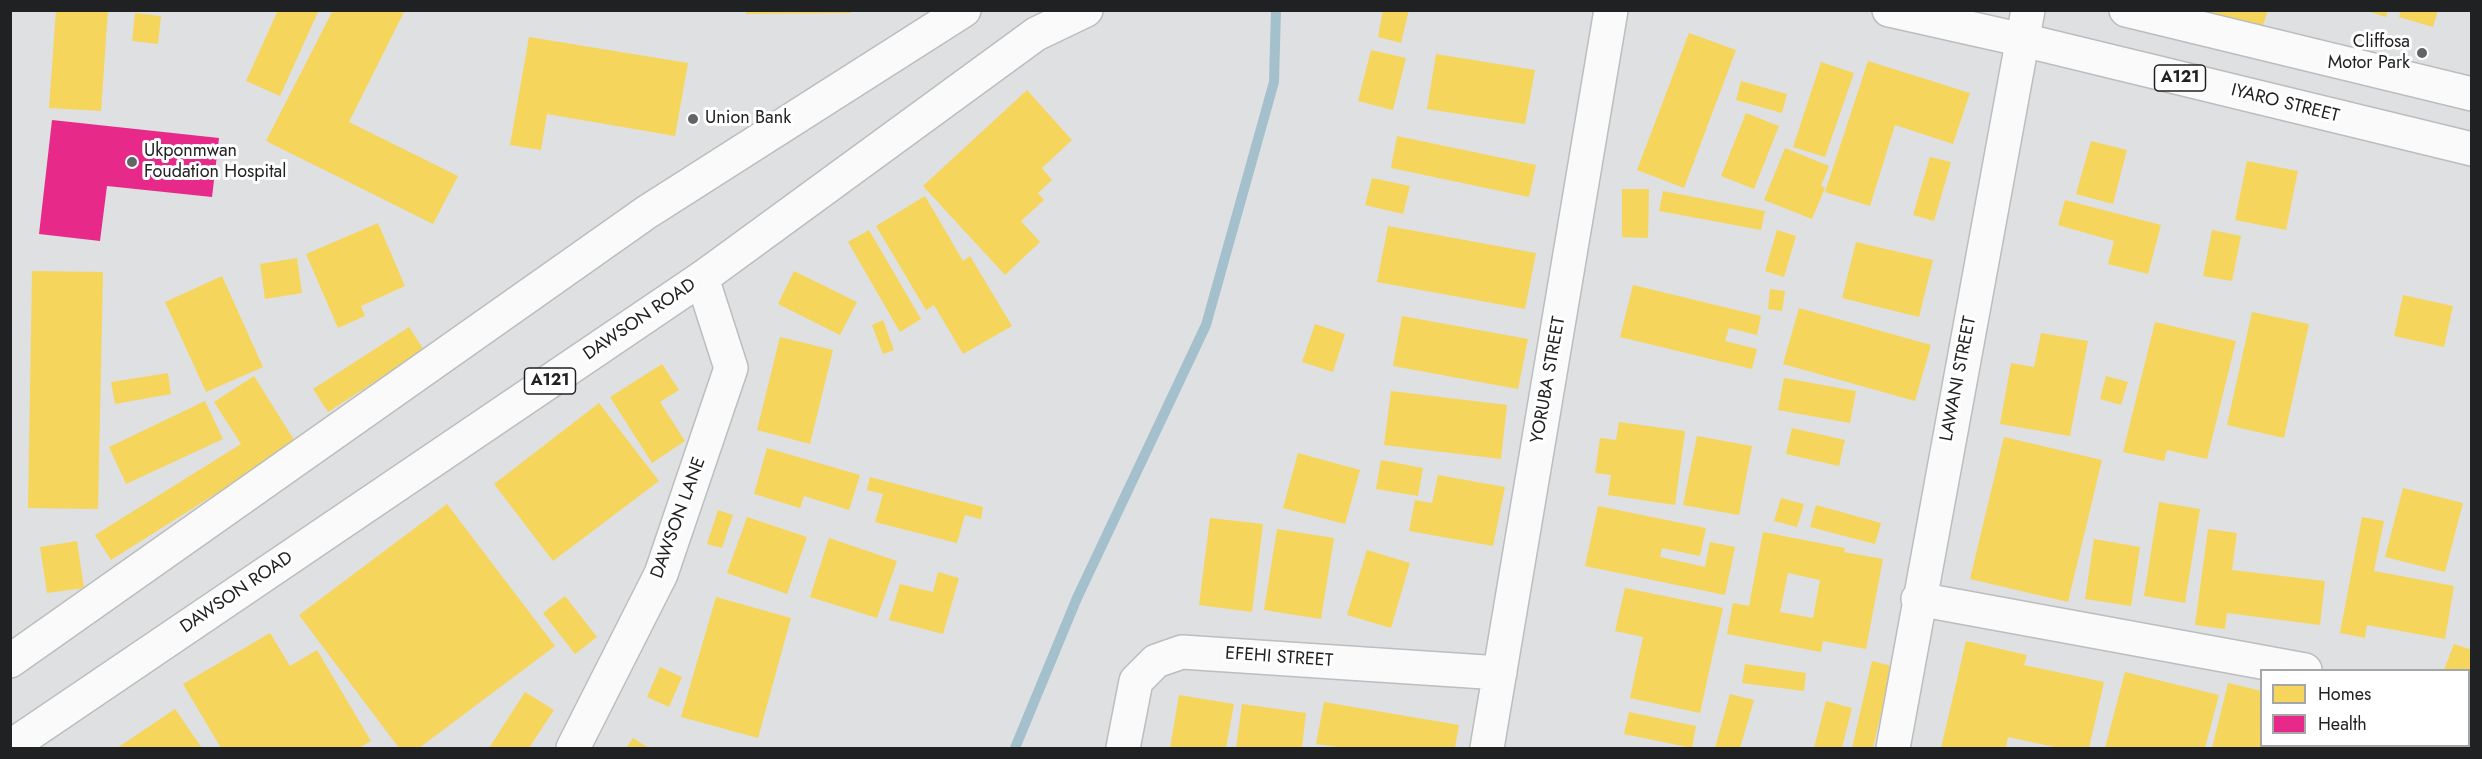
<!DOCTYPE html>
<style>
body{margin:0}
#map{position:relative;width:2482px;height:759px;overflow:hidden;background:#dee0e2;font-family:Jost,sans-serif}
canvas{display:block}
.frame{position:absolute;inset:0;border:12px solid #202122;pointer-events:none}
.legend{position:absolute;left:2260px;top:669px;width:210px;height:78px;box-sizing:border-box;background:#fff;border:2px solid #a6a6a7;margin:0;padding:8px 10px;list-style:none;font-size:18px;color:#202122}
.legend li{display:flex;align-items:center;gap:12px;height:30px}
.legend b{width:30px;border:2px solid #a6a6a7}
</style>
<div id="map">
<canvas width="2482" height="759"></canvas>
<div class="frame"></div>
<ul class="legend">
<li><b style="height:16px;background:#f6d55c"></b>Homes</li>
<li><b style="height:16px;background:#e7298a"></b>Health</li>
</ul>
</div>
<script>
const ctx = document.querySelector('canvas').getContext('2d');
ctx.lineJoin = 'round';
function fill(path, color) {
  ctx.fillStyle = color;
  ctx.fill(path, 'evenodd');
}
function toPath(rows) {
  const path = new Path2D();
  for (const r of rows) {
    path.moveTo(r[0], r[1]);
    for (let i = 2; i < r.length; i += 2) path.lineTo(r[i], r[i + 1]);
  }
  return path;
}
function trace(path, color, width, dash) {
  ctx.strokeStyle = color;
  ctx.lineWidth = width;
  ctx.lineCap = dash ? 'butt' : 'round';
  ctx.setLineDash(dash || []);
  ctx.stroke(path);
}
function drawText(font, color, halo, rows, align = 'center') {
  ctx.font = font + ' Jost,sans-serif';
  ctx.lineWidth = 6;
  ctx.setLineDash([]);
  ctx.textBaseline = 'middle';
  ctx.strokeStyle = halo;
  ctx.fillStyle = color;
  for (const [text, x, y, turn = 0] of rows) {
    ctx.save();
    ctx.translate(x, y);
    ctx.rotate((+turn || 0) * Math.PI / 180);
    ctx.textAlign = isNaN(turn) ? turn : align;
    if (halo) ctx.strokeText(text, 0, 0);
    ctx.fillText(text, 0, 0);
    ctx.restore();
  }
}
fill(toPath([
 [56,10,108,10,101,111,49,108],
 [278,10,319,10,280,96,246,81],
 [333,10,405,10,349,122,458,176,433,224,266,141],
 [746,10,851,10,851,13,746,14],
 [1383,10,1409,10,1401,43,1378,37],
 [2210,10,2268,10,2261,31,2208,15],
 [2364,10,2388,10,2386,17],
 [2401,10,2438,10,2433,27,2399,17],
 [135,13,161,16,158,44,132,41],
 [1689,33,1736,50,1684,188,1637,170],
 [529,37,688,63,675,136,547,114,541,150,510,145],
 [1371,50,1406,58,1393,110,1358,101],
 [1436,54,1535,70,1525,124,1427,109],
 [1868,61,1970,93,1953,144,1895,125,1870,206,1825,192],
 [1821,62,1854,73,1825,157,1793,147],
 [1741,81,1787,94,1782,113,1736,100],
 [1027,90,1072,140,1042,168,1052,180,1038,193,1044,200,1021,221,1040,242,1005,275,923,186],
 [1746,113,1779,126,1754,189,1721,176],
 [1397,136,1536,165,1529,197,1391,168],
 [2091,141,2127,150,2113,204,2076,194],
 [1785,148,1829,166,1821,186,1825,188,1812,219,1764,200],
 [1930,157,1951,162,1934,221,1913,215],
 [2247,161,2298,171,2286,230,2235,220],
 [1372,178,1410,186,1403,214,1365,205],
 [1622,189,1649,189,1648,238,1622,237],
 [1663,191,1765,211,1761,230,1659,211],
 [925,196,963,261,970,256,1012,326,963,354,934,305,926,310,876,226],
 [2065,200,2161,225,2148,274,2108,264,2114,241,2058,225],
 [378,223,405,286,361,306,365,316,338,328,306,254],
 [1388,226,1536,253,1525,309,1377,282],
 [869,230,921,319,900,332,848,242],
 [1777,230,1796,236,1784,277,1765,271],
 [2212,230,2241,236,2232,281,2203,276],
 [1856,242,1933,260,1919,317,1842,298],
 [297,258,302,293,265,299,260,264],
 [32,271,103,272,98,509,28,508],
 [794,271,857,302,840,335,778,304],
 [222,276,263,367,206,392,165,302],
 [1633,285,1761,316,1757,335,1729,328,1725,341,1757,349,1752,369,1620,337],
 [1770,289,1785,291,1782,311,1768,309],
 [2403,295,2453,306,2444,347,2394,336],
 [1799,308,1931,345,1915,401,1783,364],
 [2252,312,2309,324,2284,438,2227,425],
 [1402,316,1528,339,1518,389,1393,366],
 [883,320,894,350,883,354,872,325],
 [2155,322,2236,341,2207,459,2167,450,2164,461,2123,452],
 [1315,324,1345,334,1333,372,1302,362],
 [409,327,424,350,328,412,313,389],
 [2041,333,2088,341,2070,436,2000,424,2011,363,2034,367],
 [780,337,833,350,810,444,757,430],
 [662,364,679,390,660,402,685,441,652,463,610,397],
 [168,373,171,394,115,404,111,382],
 [254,376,296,443,111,560,95,535,241,444,214,402],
 [2106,376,2128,382,2121,405,2100,399],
 [1784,378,1856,391,1850,423,1778,410],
 [1391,391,1507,405,1501,459,1384,445],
 [205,401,223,439,126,484,109,447],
 [599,403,659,481,553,561,494,484],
 [1619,422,1685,431,1675,505,1608,495,1611,475,1595,473,1600,438,1616,440],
 [1792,428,1845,440,1839,466,1786,454],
 [1697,436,1752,446,1739,515,1683,505],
 [2004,437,2102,460,2068,602,1970,579],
 [767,448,860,475,849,510,804,496,800,508,754,494],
 [1298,453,1360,470,1345,524,1283,508],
 [1381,460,1423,468,1418,496,1376,489],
 [1438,475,1505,487,1493,546,1409,531,1415,500,1432,503],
 [870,477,983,507,981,519,965,515,957,543,875,522,883,494,867,490],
 [2403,488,2463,503,2445,572,2385,557],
 [1781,498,1804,504,1797,527,1774,521],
 [2159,502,2200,509,2185,603,2144,596],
 [447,504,555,646,419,748,399,748,299,615],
 [1816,505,1881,523,1875,544,1810,527],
 [1598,506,1706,528,1700,556,1662,548,1660,557,1705,567,1710,542,1735,547,1725,595,1585,566],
 [718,510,733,515,722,548,707,544],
 [747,517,807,537,787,594,727,573],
 [2362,517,2384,521,2374,571,2454,586,2445,639,2367,625,2365,638,2340,633],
 [1210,518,1263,524,1252,612,1199,605],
 [1277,529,1334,538,1321,619,1264,610],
 [2208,529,2237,533,2232,570,2325,581,2320,625,2227,613,2225,629,2195,625],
 [1763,532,1845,548,1844,552,1883,559,1866,649,1823,641,1821,652,1727,634,1733,603,1749,606],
 [1788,573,1820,580,1813,618,1780,612],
 [829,538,897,561,877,618,810,597],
 [2094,539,2140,547,2131,606,2085,599],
 [77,541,84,588,47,593,40,547],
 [1367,550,1410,563,1391,628,1347,615],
 [938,572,959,578,943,634,889,620,900,584,933,592],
 [1625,588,1723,608,1700,713,1630,698,1643,637,1615,631],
 [565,596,597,637,575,654,543,613],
 [716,597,791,618,758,738,681,717],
 [270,633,290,666,317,650,371,741,359,748,221,748,183,684],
 [1966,641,2027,655,2024,665,2104,682,2089,748,2059,748,2008,737,2006,748,1941,748],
 [2454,644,2472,650,2472,701,2468,700,2468,670,2444,670],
 [1872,661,1892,666,1873,748,1852,748],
 [1745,664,1806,673,1804,691,1742,683],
 [660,667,682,677,669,707,647,697],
 [2125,672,2219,695,2205,748,2105,748],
 [2228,683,2262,691,2262,746,2298,746,2298,748,2212,748],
 [525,692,554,710,529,748,489,748],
 [1730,694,1754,700,1740,748,1715,748],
 [1179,695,1234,704,1226,748,1170,748],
 [1826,701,1852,708,1842,748,1814,748],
 [1324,702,1459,725,1455,748,1345,748,1316,744],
 [1242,704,1306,713,1302,748,1236,748],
 [175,709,202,748,117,748],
 [1629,712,1696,726,1692,748,1624,734],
 [633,738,649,748,626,748],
 [2305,746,2411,746,2410,748,2304,748]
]), '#f6d55c');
fill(toPath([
 [52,120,219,138,212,197,107,186,100,241,39,234]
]), '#e7298a');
trace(toPath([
 [1015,748,1077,598,1206,325,1274,82,1276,10]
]), '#a4c0cd', 10);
const minor = toPath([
 [1918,599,2305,670],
 [573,748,661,574,731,368,702,278],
 [1123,748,1136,681,1156,661,1182,652,1500,673],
 [1487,748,1611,10],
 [1893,748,2028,10],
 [2448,748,2448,746]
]);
const trunk = toPath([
 [1889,10,2023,40,2472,149],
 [2126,10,2472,94],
 [10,661,647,212,964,10],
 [10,747,702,278,1036,34,1086,10]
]);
trace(minor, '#bbbdbe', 36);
trace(trunk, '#bbbdbe', 36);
trace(minor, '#fafafb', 33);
trace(trunk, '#fafafb', 33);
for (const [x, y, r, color] of [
 [2422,53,6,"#626465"],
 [693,119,6,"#626465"],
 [132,162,6,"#626465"]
]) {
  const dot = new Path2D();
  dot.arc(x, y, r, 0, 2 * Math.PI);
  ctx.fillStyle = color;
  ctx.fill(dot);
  trace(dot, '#fff', 2);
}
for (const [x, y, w] of [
 [2180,78,51],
 [550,381,51]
]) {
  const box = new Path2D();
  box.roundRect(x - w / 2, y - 13, w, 26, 4.5);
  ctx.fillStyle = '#fff';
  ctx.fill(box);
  trace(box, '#202122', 1.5);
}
drawText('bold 16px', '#202122', null, [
 ["A121",2180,78],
 ["A121",550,381]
]);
drawText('18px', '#202122', '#fff', [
 ["Cliffosa",2410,43,"right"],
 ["Motor Park",2410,64,"right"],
 ["Union Bank",705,119],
 ["Ukponmwan",144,152],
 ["Foudation Hospital",144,173]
], 'left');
drawText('18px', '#202122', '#fff', [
 ["IYARO STREET",2285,104,14],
 ["DAWSON ROAD",640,320,-34],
 ["LAWANI STREET",1959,379,-79],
 ["YORUBA STREET",1549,380,-80],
 ["DAWSON LANE",679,518,-70],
 ["DAWSON ROAD",237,593,-34],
 ["EFEHI STREET",1279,658,4]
]);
</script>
